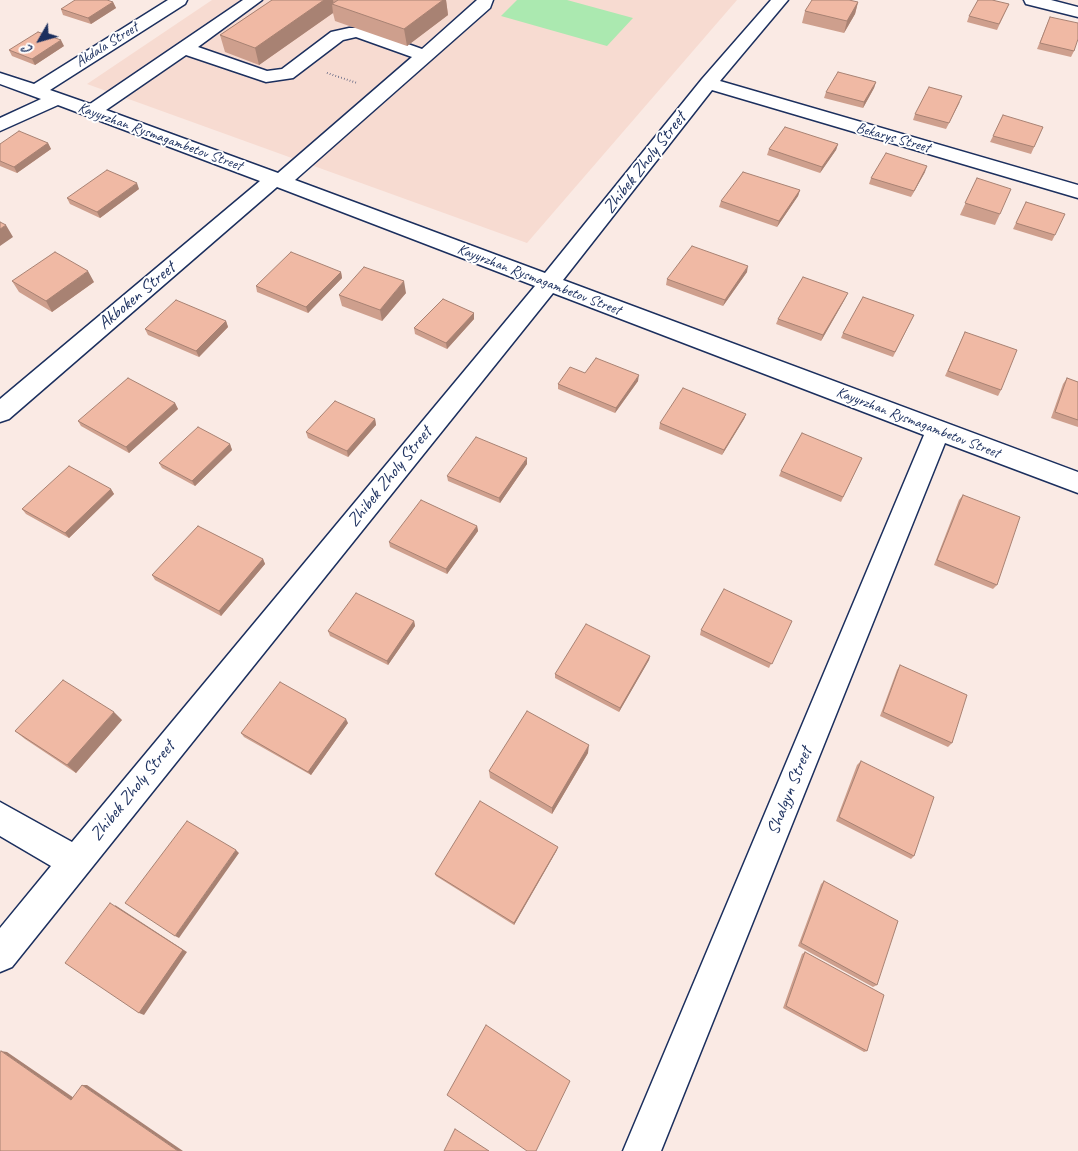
<!DOCTYPE html>
<meta charset="utf-8">
<style>
body{margin:0}
#map{position:relative;width:1078px;height:1151px;overflow:hidden;background:#faeae4;font-family:Caveat,sans-serif}
canvas{display:block}
.north{position:absolute;left:15px;top:15px;width:50px;height:50px;-webkit-text-stroke:4px #fff;paint-order:stroke;rotate:232deg;font-size:14px;font-weight:700;line-height:20px;text-align:center;color:#1b2f5e}
.north::after{content:'';display:block;margin:auto;width:18px;height:22px;background:#1b2f5e;clip-path:polygon(50% 0,100% 100%,50% 72%,0 100%)}
</style>
<div id="map">
<canvas width="1078" height="1151"></canvas>
<div class="north">С</div>
</div>
<script>
const ctx = document.querySelector('canvas').getContext('2d');
ctx.lineJoin = 'round';
function fill(path, color) {
  ctx.fillStyle = color;
  ctx.fill(path, 'evenodd');
}
function toPath(rows) {
  const path = new Path2D();
  for (const r of rows) {
    path.moveTo(r[0], r[1]);
    for (let i = 2; i < r.length; i += 2) path.lineTo(r[i], r[i + 1]);
  }
  return path;
}
function trace(path, color, width, dash) {
  ctx.strokeStyle = color;
  ctx.lineWidth = width;
  ctx.lineCap = dash ? 'butt' : 'round';
  ctx.setLineDash(dash || []);
  ctx.stroke(path);
}
function drawText(font, color, halo, rows, align = 'center') {
  ctx.font = font + ' Caveat,sans-serif';
  ctx.lineWidth = 4;
  ctx.setLineDash([]);
  ctx.textBaseline = 'middle';
  ctx.strokeStyle = halo;
  ctx.fillStyle = color;
  for (const [text, x, y, turn = 0] of rows) {
    ctx.save();
    ctx.translate(x, y);
    ctx.rotate((+turn || 0) * Math.PI / 180);
    ctx.textAlign = isNaN(turn) ? turn : align;
    if (halo) ctx.strokeText(text, 0, 0);
    ctx.fillText(text, 0, 0);
    ctx.restore();
  }
}
fill(toPath([
 [212,0,737,0,527,243,87,84]
]), '#f7dbd1');
fill(toPath([
 [517,0,567,0,633,18,607,46,501,16]
]), '#abe9b0');
const minor = toPath([
 [168,0,187,0,185,4,50,90,90,104,243,0,262,0,198,47,267,71,282,69,331,32,349,28,363,28,422,49,477,0,493,0,490,8,295,180,545,273,702,79,771,0,788,0,720,81,1078,185,1078,198,712,90,563,280,1078,472,1078,493,945,443,661,1151,623,1151,924,435,553,293,12,967,0,972,0,928,51,866,0,836,0,802,72,842,535,286,277,187,9,419,0,422,0,399,260,181,58,105,0,131,0,118,41,99,0,84,0,73,34,84,168,0],
 [356,37,412,57,278,173,106,110,186,55,266,82,293,78,343,40,356,37],
 [1024,0,1051,0,1078,7,1078,17,1026,4,1024,0]
]);
trace(minor, '#1b2f5e', 3);
trace(toPath([
 [327,73,357,83]
]), '#1b2f5e', 2, [0.5, 2.5]);
fill(minor, '#fff');
fill(toPath([
 [272,0,446,0,448,15,407,46,335,21,333,13,259,65,225,52,220,35],
 [113,2,116,8,91,24,63,15,61,9],
 [858,2,855,14,844,33,802,23,805,11],
 [1009,4,997,30,967,22,969,16],
 [1050,17,1074,51,1071,57,1037,49],
 [64,46,35,65,12,56,9,50],
 [876,82,874,88,863,108,824,98,826,92],
 [960,102,946,129,913,120,915,114],
 [1043,127,1031,154,990,142,993,136],
 [48,143,51,149,17,173,0,166,0,144],
 [838,144,836,150,820,173,767,155,769,149],
 [925,172,911,197,869,184,871,178],
 [977,178,1000,214,995,225,960,215],
 [139,189,100,218,70,204,67,198],
 [800,190,798,196,777,227,719,207,721,201],
 [1026,202,1055,235,1052,241,1013,229],
 [341,272,342,278,308,313,257,292,256,286],
 [747,272,723,306,666,285,667,279],
 [12,281,94,282,52,312,19,292],
 [406,293,382,321,342,306,339,295],
 [845,299,821,341,776,324,778,319],
 [474,313,474,319,447,349,415,334,414,328],
 [914,315,893,357,841,338,843,333],
 [226,321,228,327,199,357,148,335,145,329],
 [965,332,1001,390,998,396,945,376],
 [585,373,638,381,615,413,558,389,558,384],
 [1067,378,1078,382,1078,427,1051,418,1063,384],
 [175,403,178,409,129,453,81,426,78,421],
 [746,414,744,419,722,455,659,429,660,423],
 [375,419,376,425,348,457,308,438,306,432],
 [230,444,232,450,195,486,162,468,159,463],
 [862,458,841,502,779,476,781,471],
 [527,464,500,503,448,481,447,476],
 [111,489,114,494,69,538,26,514,22,509],
 [963,495,997,585,993,589,934,565,959,500],
 [477,526,478,531,447,574,390,547,389,542],
 [263,559,265,564,221,616,155,580,152,575],
 [414,621,415,626,388,665,330,636,328,631],
 [792,621,769,668,700,635,701,630],
 [650,656,649,660,619,712,555,678,555,674],
 [900,665,952,743,948,747,880,716,897,670],
 [122,720,76,773,25,739,15,731],
 [348,723,311,775,244,737,241,733],
 [588,753,552,814,490,778,489,771],
 [861,761,914,856,911,859,836,821,857,765],
 [557,850,514,925,436,876,435,874],
 [824,881,877,985,873,987,798,946,821,884],
 [805,952,867,1051,864,1052,783,1008,802,954]
]), '#ce9f8d');
fill(toPath([
 [324,0,333,0,334,5,332,4,333,13,259,65,255,48],
 [443,0,446,0,448,15,407,46,404,29],
 [113,2,116,8,91,24,88,18],
 [858,2,855,14,844,33,847,21],
 [61,40,64,46,35,65,32,59],
 [876,82,874,88,863,108,864,102],
 [48,143,51,149,17,173,14,167],
 [838,144,836,150,820,173,822,167],
 [927,166,925,172,911,197,914,191],
 [137,183,139,189,100,218,97,212],
 [800,190,798,196,777,227,779,221],
 [6,225,13,237,0,246,0,229],
 [748,266,747,272,723,306,725,300],
 [88,271,94,282,52,312,46,301],
 [341,272,342,278,308,313,306,307],
 [404,281,406,293,382,321,380,310],
 [848,293,845,299,821,341,823,335],
 [474,313,474,319,447,349,446,343],
 [226,321,228,327,199,357,196,351],
 [639,375,638,381,615,413,616,408],
 [175,403,178,409,129,453,126,447],
 [746,414,744,419,722,455,724,450],
 [375,419,376,425,348,457,347,451],
 [230,444,232,450,195,486,192,481],
 [527,458,527,464,500,503,499,498],
 [111,489,114,494,69,538,65,533],
 [477,526,478,531,447,574,446,569],
 [263,559,265,564,221,616,219,611],
 [414,621,415,626,388,665,387,661],
 [650,656,649,660,619,712,620,708],
 [114,712,122,720,76,773,67,765],
 [346,719,348,723,311,775,308,772],
 [589,745,588,753,552,814,552,808],
 [558,847,557,850,514,925,514,923],
 [236,850,239,853,179,938,175,936],
 [115,905,187,952,144,1015,139,1013],
 [1,1051,7,1052,77,1100,71,1100],
 [82,1085,87,1085,183,1151,178,1151]
]), '#a88273');
const building = toPath([
 [75,0,107,0,113,2,88,18,61,9,75,0],
 [272,0,324,0,255,48,220,35,272,0],
 [338,0,443,0,404,29,332,4,338,0],
 [812,0,849,0,858,2,847,21,805,11,812,0],
 [978,0,992,0,1009,4,999,24,969,16,978,0],
 [1050,17,1078,23,1078,39,1074,51,1040,43,1050,17],
 [38,32,61,40,32,59,9,50,38,32],
 [838,72,876,82,864,102,826,92,838,72],
 [929,87,962,96,949,123,915,114,929,87],
 [1003,115,1043,127,1034,147,993,136,1003,115],
 [785,127,838,144,822,167,769,149,785,127],
 [19,131,48,143,14,167,0,161,0,144,19,131],
 [886,153,927,166,914,191,871,178,886,153],
 [107,170,137,183,97,212,67,198,107,170],
 [743,172,800,190,779,221,721,201,743,172],
 [977,178,1011,189,1000,214,965,203,977,178],
 [1026,202,1065,214,1055,235,1016,223,1026,202],
 [0,222,6,225,0,229,0,222],
 [692,246,748,266,725,300,667,279,692,246],
 [55,252,88,271,46,301,12,281,55,252],
 [291,252,341,272,306,307,256,286,291,252],
 [364,267,404,281,380,310,339,295,364,267],
 [803,277,848,293,823,335,778,319,803,277],
 [863,297,914,315,895,352,843,333,863,297],
 [443,299,474,313,446,343,414,328,443,299],
 [176,300,226,321,196,351,145,329,176,300],
 [965,332,1017,350,1001,390,948,371,965,332],
 [596,358,639,375,616,408,558,384,570,367,585,373,596,358],
 [128,378,175,403,126,447,78,421,128,378],
 [1067,378,1078,382,1078,420,1055,412,1067,378],
 [683,388,746,414,724,450,660,423,683,388],
 [335,401,375,419,347,451,306,432,335,401],
 [198,427,230,444,192,481,159,463,198,427],
 [802,433,862,458,843,497,781,471,802,433],
 [476,437,527,458,499,498,447,476,476,437],
 [69,466,111,489,65,533,22,509,69,466],
 [963,495,1020,517,997,585,937,560,963,495],
 [421,500,477,526,446,569,389,542,421,500],
 [198,526,263,559,219,611,152,575,198,526],
 [724,589,792,621,772,664,701,630,724,589],
 [356,593,414,621,387,661,328,631,356,593],
 [586,624,650,656,620,708,555,674,586,624],
 [900,665,967,695,952,743,883,712,900,665],
 [63,680,114,712,67,765,15,731,63,680],
 [280,682,346,719,308,772,241,733,280,682],
 [527,711,589,745,552,808,489,771,527,711],
 [861,761,934,797,914,856,839,817,861,761],
 [480,801,558,847,514,923,435,874,480,801],
 [187,821,236,850,175,936,125,903,187,821],
 [824,881,898,921,877,985,801,943,824,881],
 [110,903,183,950,139,1013,65,963,110,903],
 [805,952,884,995,867,1051,786,1006,805,952],
 [486,1025,570,1081,536,1151,527,1151,447,1095,486,1025],
 [1,1051,71,1100,82,1085,178,1151,0,1151,0,1053,1,1051],
 [455,1129,489,1151,444,1151,455,1129]
]);
fill(building, '#f0b9a4');
trace(building, '#a88273', 1);
drawText('15px', '#1b2f5e', '#fff', [
 ["Akdala Street",107,45,-32],
 ["Kayyrzhan Rysmagambetov Street",160,137,20],
 ["Bekarys Street",893,138,16],
 ["Kayyrzhan Rysmagambetov Street",539,280,21],
 ["Kayyrzhan Rysmagambetov Street",918,423,21]
]);
drawText('18px', '#1b2f5e', '#fff', [
 ["Zhibek Zholy Street",645,163,-52],
 ["Akboken Street",137,296,-40],
 ["Zhibek Zholy Street",390,477,-51],
 ["Zhibek Zholy Street",133,791,-51],
 ["Shalgyn Street",790,791,-68]
]);
</script>
